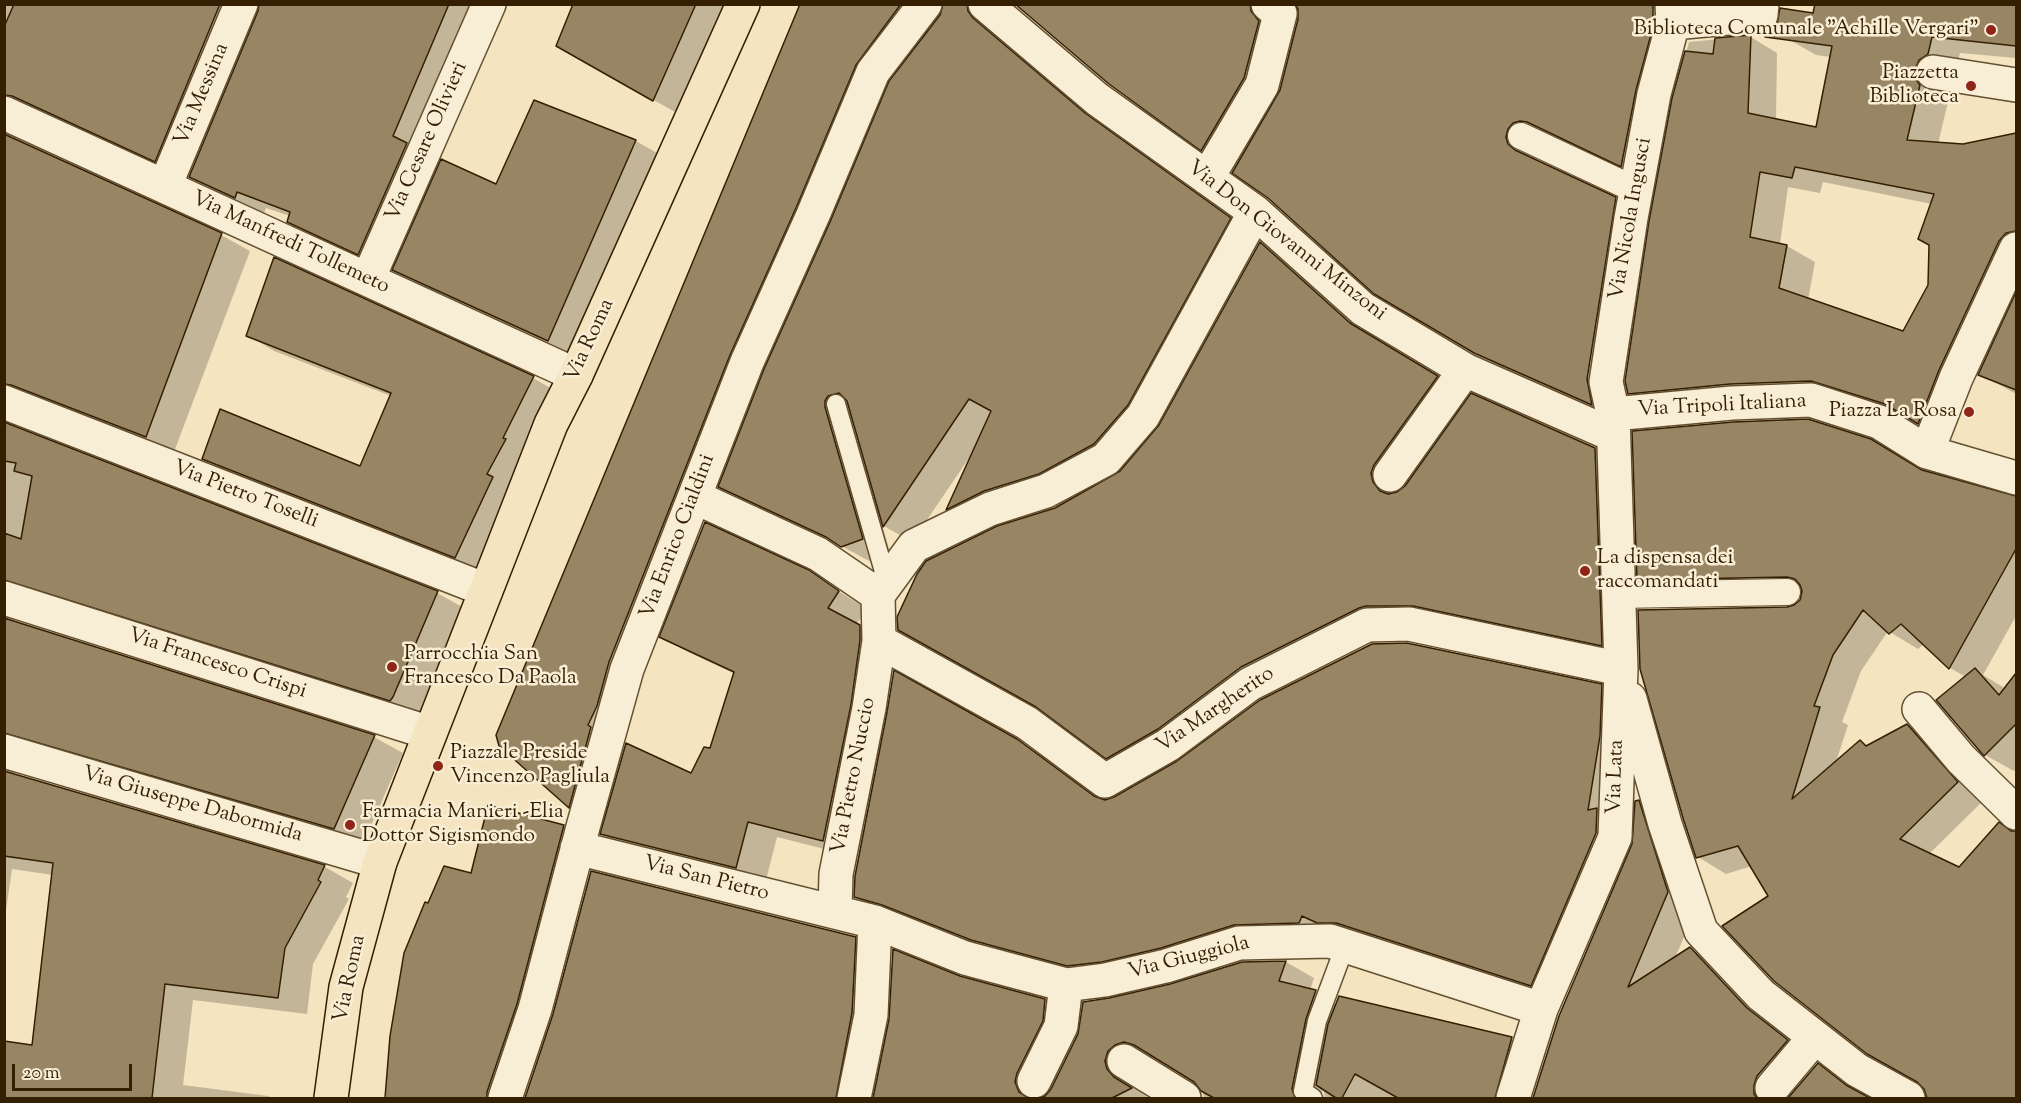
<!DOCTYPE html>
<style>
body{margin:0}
#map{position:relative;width:2021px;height:1103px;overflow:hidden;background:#f4e4bf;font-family:"Sorts Mill Goudy",serif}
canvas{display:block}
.frame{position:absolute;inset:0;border:6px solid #341f02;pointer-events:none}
.scale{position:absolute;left:12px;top:1064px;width:120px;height:27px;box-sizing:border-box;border:3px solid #341f02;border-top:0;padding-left:8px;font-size:18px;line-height:21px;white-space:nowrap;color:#341f02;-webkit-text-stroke:4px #f8edd5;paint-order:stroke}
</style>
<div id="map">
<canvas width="2021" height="1103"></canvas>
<div class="frame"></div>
<div class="scale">20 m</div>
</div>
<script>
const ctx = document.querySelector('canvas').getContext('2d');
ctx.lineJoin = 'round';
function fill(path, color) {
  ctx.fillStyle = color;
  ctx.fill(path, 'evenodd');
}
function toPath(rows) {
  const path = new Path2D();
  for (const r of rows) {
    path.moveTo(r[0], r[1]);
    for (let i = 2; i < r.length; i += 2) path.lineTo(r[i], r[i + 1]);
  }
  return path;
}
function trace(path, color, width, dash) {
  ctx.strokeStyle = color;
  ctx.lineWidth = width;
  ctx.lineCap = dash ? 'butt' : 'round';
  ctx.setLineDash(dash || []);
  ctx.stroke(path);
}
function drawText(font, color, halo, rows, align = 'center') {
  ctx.font = font + ' "Sorts Mill Goudy",serif';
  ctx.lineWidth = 5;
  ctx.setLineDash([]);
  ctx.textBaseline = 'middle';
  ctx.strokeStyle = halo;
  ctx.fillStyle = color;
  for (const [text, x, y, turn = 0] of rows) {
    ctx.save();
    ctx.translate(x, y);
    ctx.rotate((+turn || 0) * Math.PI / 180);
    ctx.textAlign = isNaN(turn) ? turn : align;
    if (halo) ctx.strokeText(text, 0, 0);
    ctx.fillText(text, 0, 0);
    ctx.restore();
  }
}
fill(toPath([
 [4,4,259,4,252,13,184,177,42,112,32,110,14,133,17,141,221,235,250,251,174,452,14,422,17,429,437,593,466,609,419,716,14,610,15,623,374,737,403,753,363,844,14,763,15,776,325,867,353,883,346,897,349,899,313,964,307,1014,193,1000,183,1085,268,1096,273,1098,4,1098,4,1043,33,1047,53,875,12,869,4,925],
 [261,4,485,4,387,270,317,238,288,221,290,216,266,208,264,213,219,193,191,176],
 [575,4,731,4,682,116,586,62],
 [801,4,944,4,938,8,884,81,757,371,637,679,597,822,570,807,501,745],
 [1017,4,1287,4,1230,165,1202,149,1109,83],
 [1297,4,1690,4,1684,11,1650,181,1557,138,1548,137,1534,155,1536,161,1615,198,1643,215,1615,396,1619,420,1504,369,1474,352,1282,90,1300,18],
 [1817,4,2016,4,2016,58,1960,53,1956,70,1942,85,1943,96,1948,102,1938,144,1963,146,2016,134,2016,280,1946,439,1912,419,1840,397,1657,409,1629,393,1674,98,1689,42,1749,36,1777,53,1776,120,1817,129,1831,57,1816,55,1788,39,1814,15],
 [1823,182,1932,204,1929,285,1903,333,1808,300,1815,262,1787,246,1780,244,1788,187,1820,193],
 [941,16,971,16,992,34,1012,45,1115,133,1258,235,1156,422,976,525,948,509,972,455,971,455,912,542,882,525,891,555,871,562,845,548,749,503,720,486],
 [1045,470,1046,473,992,490,992,487],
 [535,102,636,141,664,157,577,357,423,286,394,270,497,186],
 [1261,244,1289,260,1379,341,1465,393,1403,481,1398,493,1595,449,1623,466,1630,661,1396,622,1270,683,1136,774,1107,757,1055,509,1121,472,1161,426],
 [2016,296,2016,394,1980,374],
 [248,335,533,378,559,393,481,572,230,474,204,458,361,468,391,396,274,351],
 [1924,472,2011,498,2016,498,2016,616,1983,675,2006,689,2015,678,2016,679,2016,768,2014,771,1985,755,1966,677,1950,668,1924,644,1918,649,1888,631,1861,671,1842,722,1848,725,1836,762,1860,741,1868,746,1907,725,1935,742,1985,799,1929,854,1959,869,2016,833,2016,1098,1928,1098,1925,1087,1770,896,1752,866,1726,874,1698,857,1787,609,1795,606,1801,601,1803,593,1667,595,1638,579],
 [808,572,867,609,856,625,888,643,852,856,777,837,765,884,631,850,602,834,691,775,711,750,735,674,690,653,661,637],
 [1601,686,1630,702,1559,1001,1330,931,1097,981,1001,956,884,913,856,897,1016,740,1045,757,1104,801],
 [1639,801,1667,818,1696,909,1675,958,1690,948,1719,965,1815,1057,1783,1098,1534,1098,1560,1016,1634,845],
 [564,826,592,843,519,1098,387,1098,392,1036,429,905,472,875],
 [855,938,884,954,866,1098,526,1098,555,1014],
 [1286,962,1314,978,1310,990,1337,1004,1339,997,1512,1039,1540,1055,1527,1098,1325,1098,1323,1089,1321,1098,1204,1098,1202,1088,1195,1081,1155,1058,1144,1060,1135,1087,1148,1098,1044,1098,1171,986,1242,963],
 [960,978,1045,1000,1073,1017,1043,1098,875,1098,891,1019],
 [1818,1065,1846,1081,1869,1098,1790,1098]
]), '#0003');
const building = toPath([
 [14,4,220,4,155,162,12,96,4,95,4,27,14,4],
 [259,4,449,4,393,136,407,143,358,255,287,222,290,212,237,192,235,198,189,177,258,11,259,4],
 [573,4,696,4,653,101,556,46,573,4],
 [800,4,901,4,856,65,796,208,730,355,609,662,597,706,588,725,591,727,569,808,499,746,496,735,800,4],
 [943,4,967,4,968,11,973,18,1085,113,1231,218,1128,405,1094,444,1039,474,984,491,946,510,991,411,969,399,883,527,847,401,839,393,828,396,825,401,825,407,863,539,841,547,826,537,718,487,764,369,830,222,889,81,940,15,943,4],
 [1015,4,1250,4,1251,11,1259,21,1244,78,1201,151,1109,84,1015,4],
 [1295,4,1653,4,1653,27,1636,90,1621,167,1527,122,1520,121,1513,123,1508,129,1506,137,1508,144,1515,150,1616,197,1587,379,1592,405,1474,353,1374,294,1268,198,1232,173,1280,90,1298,19,1298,9,1295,4],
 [1815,4,2016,4,2016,46,1932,37,1928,54,1919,60,1915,69,1915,78,1920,85,1907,140,1963,144,2016,133,2016,231,2006,233,1999,241,1939,370,1918,424,1885,404,1811,381,1730,384,1628,394,1625,381,1649,221,1672,98,1685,51,1713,54,1715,38,1751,35,1748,113,1816,127,1832,46,1765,37,1765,33,1771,31,1777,24,1780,8,1813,13,1815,4],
 [1795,167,1934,194,1918,239,1929,245,1928,285,1903,331,1779,288,1787,245,1750,237,1760,172,1792,178,1795,167],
 [534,100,636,140,548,341,392,270,441,159,496,184,534,100],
 [4,134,222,233,146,437,11,385,4,384,4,134],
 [1260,242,1350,323,1438,376,1374,465,1371,473,1373,482,1380,491,1388,494,1397,492,1405,486,1471,393,1595,448,1602,646,1413,606,1366,606,1359,608,1241,667,1158,729,1106,759,1036,707,898,630,897,617,917,574,926,561,997,526,1055,508,1120,471,1159,425,1260,242],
 [274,257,534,376,503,438,506,439,487,474,493,477,455,558,202,459,220,409,360,466,391,393,246,336,274,257],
 [2016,292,2016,390,1978,375,2016,292],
 [1808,419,1871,439,1922,470,2016,496,2016,549,1949,669,1901,624,1889,634,1863,610,1833,655,1814,706,1820,707,1792,799,1860,740,1866,746,1907,724,1958,782,1900,839,1959,867,1999,822,2011,831,2016,831,2016,1098,1927,1098,1924,1089,1917,1082,1867,1054,1774,981,1722,926,1768,896,1738,846,1696,858,1683,818,1640,669,1638,610,1787,607,1794,605,1800,600,1802,591,1800,585,1795,579,1787,577,1637,580,1632,431,1733,422,1808,419],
 [4,422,438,591,393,697,390,701,4,580,4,533,21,539,32,476,14,471,16,463,4,461,4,422],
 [705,522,809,570,839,591,828,608,860,625,860,640,851,705,823,841,748,822,736,868,600,834,626,743,691,773,704,747,710,748,734,672,659,637,705,522],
 [4,618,375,735,334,829,4,733,4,618],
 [1407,643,1602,684,1600,736,1588,810,1597,808,1596,833,1531,986,1336,923,1317,923,1302,916,1299,923,1234,925,1161,948,1102,962,1067,966,971,940,882,905,854,897,855,876,887,712,894,670,1017,739,1094,796,1105,800,1114,797,1177,761,1260,700,1372,644,1407,643],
 [1975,668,1999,695,2016,673,2016,724,1984,756,1936,700,1975,668],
 [4,771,325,865,318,880,321,882,285,948,278,998,165,984,152,1098,4,1098,4,1041,32,1045,53,863,4,856,4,771],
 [1639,800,1668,892,1628,987,1690,947,1747,1008,1788,1040,1757,1076,1754,1085,1754,1094,1757,1098,1533,1098,1559,1016,1632,844,1635,801,1639,800],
 [488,805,564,825,517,1004,487,1092,487,1098,385,1098,390,1036,404,953,425,902,428,903,444,866,471,873,488,805],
 [591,871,856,937,852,1013,836,1098,525,1098,553,1014,591,871],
 [893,949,960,976,1045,999,1043,1021,1017,1073,1015,1082,1019,1092,1029,1098,873,1098,889,1019,893,949],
 [1286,961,1279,981,1316,990,1306,1019,1292,1089,1295,1098,1214,1098,1201,1091,1194,1082,1134,1045,1124,1042,1115,1045,1108,1051,1105,1061,1107,1069,1114,1077,1132,1088,1112,1098,1039,1098,1045,1096,1051,1089,1078,1034,1083,1002,1109,998,1170,984,1242,962,1286,961],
 [1339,996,1512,1037,1495,1098,1398,1098,1355,1074,1342,1098,1336,1098,1316,1085,1328,1024,1339,996],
 [1818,1063,1846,1085,1870,1098,1788,1098,1818,1063]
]);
fill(building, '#988564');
trace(building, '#341f02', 1.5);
const service = toPath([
 [836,404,887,582],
 [1313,1098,1303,1091,1317,1021,1345,946]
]);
const pedestrian = toPath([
 [1521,136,1636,190],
 [1618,595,1787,592]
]);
const minor = toPath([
 [985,4,1097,99,1255,212,1363,309,1465,370,1613,435],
 [1673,23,1761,15,1762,4],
 [1933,72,2016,85],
 [4,113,576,375],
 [1207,178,1262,85,1280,14,1268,4],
 [165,186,241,4],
 [2016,249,1956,378,1927,452,2016,478],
 [368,279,489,4],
 [4,402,486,590],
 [1613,414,1732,403,1811,400,1879,422,1927,452],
 [1390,475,1465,370],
 [695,497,818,554,878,595],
 [4,598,430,733],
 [879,641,1027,723,1105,781,1168,745,1250,684,1367,625,1409,624,1621,669],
 [1630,699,1665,824,1701,931,1761,995,1857,1070,1908,1098],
 [1919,709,1961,759,2016,813],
 [4,751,380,862],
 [577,848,875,922,965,958,1066,985,1105,980,1166,966,1239,943,1330,941,1541,1009],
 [835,911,836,874,869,708,879,641,878,595,914,546,990,509,1046,491,1106,459,1143,416,1255,212],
 [1124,1061,1184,1098],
 [1034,1081,1061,1026,1066,985],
 [1772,1088,1815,1037],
 [505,1098,535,1009,583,827,627,669,747,362,813,215,873,72,925,4],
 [854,1098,871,1015,875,922],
 [1513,1098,1541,1009,1615,837,1621,669,1613,414,1606,382,1631,218,1654,94,1673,23,1672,4]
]);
const primary = toPath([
 [331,1098,346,987,380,862,551,424,576,375,743,4]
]);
trace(service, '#645031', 21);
trace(pedestrian, '#645031', 28);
trace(minor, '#645031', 36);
trace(primary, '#341f02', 36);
trace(service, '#f8edd5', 18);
trace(pedestrian, '#f8edd5', 26);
trace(minor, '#f8edd5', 33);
trace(primary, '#f4e4bf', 33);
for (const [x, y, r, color] of [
 [1991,30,6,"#8f2418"],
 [1971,86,6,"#8f2418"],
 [1969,412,6,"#8f2418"],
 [1585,571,6,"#8f2418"],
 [392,667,6,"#8f2418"],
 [438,766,6,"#8f2418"],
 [350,825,6,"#8f2418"]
]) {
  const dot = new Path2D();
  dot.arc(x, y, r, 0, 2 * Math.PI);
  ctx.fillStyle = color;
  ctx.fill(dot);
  trace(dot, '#f8edd5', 2);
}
drawText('21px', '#341f02', '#f8edd5', [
 ["Biblioteca Comunale \"Achille Vergari\"",1979,30,"right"],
 ["Piazzetta",1959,74,"right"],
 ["Biblioteca",1959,98,"right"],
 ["Piazza La Rosa",1957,412,"right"],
 ["La dispensa dei",1597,559],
 ["raccomandati",1597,583],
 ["Parrocchia San",404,655],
 ["Francesco Da Paola",404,679],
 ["Piazzale Preside",450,754],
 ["Vincenzo Pagliula",450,778],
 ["Farmacia Manieri -Elia",362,813],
 ["Dottor Sigismondo",362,837]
], 'left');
drawText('21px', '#341f02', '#f8edd5', [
 ["Via Messina",203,95,-67],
 ["Via Cesare Olivieri",428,142,-66],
 ["Via Nicola Ingusci",1632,219,-80],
 ["Via Don Giovanni Minzoni",1286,242,38],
 ["Via Manfredi Tollemeto",290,244,25],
 ["Via Roma",591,341,-65],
 ["Via Tripoli Italiana",1722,407,-3],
 ["Via Pietro Toselli",245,496,21],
 ["Via Enrico Cialdini",679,537,-69],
 ["Via Francesco Crispi",217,665,18],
 ["Via Margherito",1216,711,-34],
 ["Via Pietro Nuccio",855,776,-79],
 ["Via Lata",1617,777,-88],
 ["Via Giuseppe Dabormida",192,806,16],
 ["Via San Pietro",706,880,14],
 ["Via Giuggiola",1189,959,-14],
 ["Via Roma",351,979,-78]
]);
</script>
